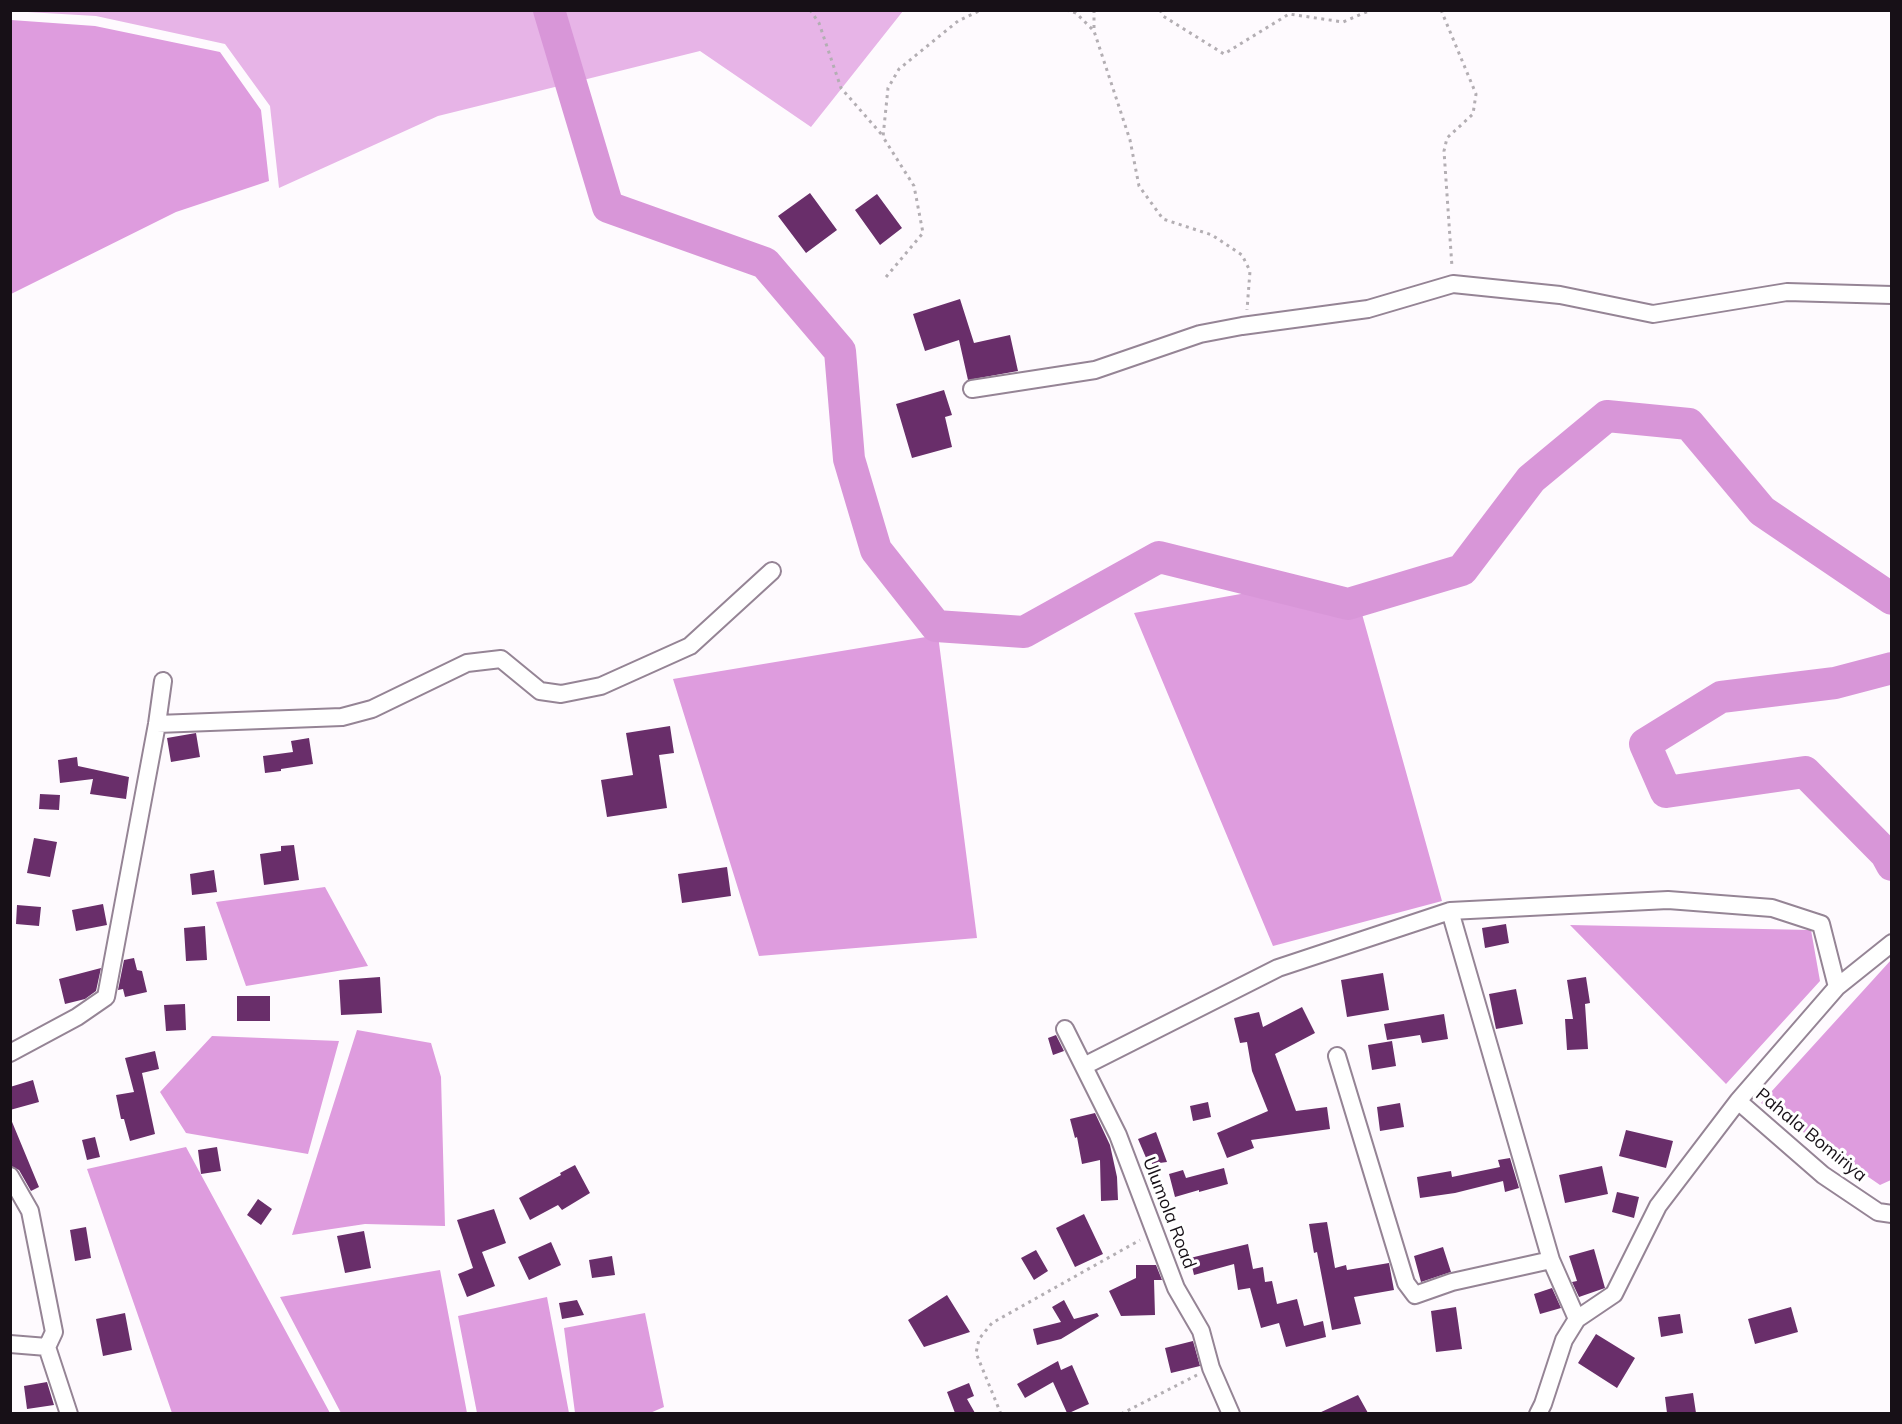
<!DOCTYPE html>
<style>
body{margin:0}
#map{position:relative;width:1902px;height:1424px;overflow:hidden;background:#fefafe;font-family:Mulish,sans-serif}
canvas{display:block}
.frame{position:absolute;inset:0;border:12px solid #171017;pointer-events:none}
</style>
<div id="map">
<canvas width="1902" height="1424"></canvas>
<div class="frame"></div>
</div>
<script>
const ctx = document.querySelector('canvas').getContext('2d');
ctx.lineJoin = 'round';
function fill(path, color) {
  ctx.fillStyle = color;
  ctx.fill(path, 'evenodd');
}
function toPath(rows) {
  const path = new Path2D();
  for (const r of rows) {
    path.moveTo(r[0], r[1]);
    for (let i = 2; i < r.length; i += 2) path.lineTo(r[i], r[i + 1]);
  }
  return path;
}
function trace(path, color, width, dash) {
  ctx.strokeStyle = color;
  ctx.lineWidth = width;
  ctx.lineCap = dash ? 'butt' : 'round';
  ctx.setLineDash(dash || []);
  ctx.stroke(path);
}
function drawText(font, color, halo, rows, align = 'center') {
  ctx.font = font + ' Mulish,sans-serif';
  ctx.lineWidth = 6;
  ctx.setLineDash([]);
  ctx.textBaseline = 'middle';
  ctx.strokeStyle = halo;
  ctx.fillStyle = color;
  for (const [text, x, y, turn = 0] of rows) {
    ctx.save();
    ctx.translate(x, y);
    ctx.rotate((+turn || 0) * Math.PI / 180);
    ctx.textAlign = isNaN(turn) ? turn : align;
    if (halo) ctx.strokeText(text, 0, 0);
    ctx.fillText(text, 0, 0);
    ctx.restore();
  }
}
fill(toPath([
 [10,11,11,10,903,11,811,127,700,51,438,116,279,188,270,106,225,44,96,16]
]), '#e7b4e7');
fill(toPath([
 [11,20,95,26,220,52,261,110,269,181,176,212,11,294],
 [1252,592,1362,614,1442,901,1273,946,1134,613],
 [938,635,977,938,759,956,673,679],
 [325,887,368,966,246,986,216,902],
 [1570,925,1811,930,1820,981,1726,1084],
 [1891,960,1891,1180,1880,1185,1761,1103],
 [357,1030,431,1043,441,1077,445,1226,365,1224,292,1235],
 [212,1036,339,1041,308,1154,186,1133,160,1092],
 [186,1147,330,1413,172,1413,87,1169],
 [440,1270,467,1413,341,1413,280,1297],
 [547,1297,569,1413,477,1413,458,1316],
 [645,1313,664,1407,650,1413,575,1413,564,1328]
]), '#de9cde');
trace(toPath([
 [549,10,608,207,765,263,840,351,849,459,876,550,936,626,1024,632,1159,557,1348,604,1462,570,1531,479,1607,416,1689,424,1762,511,1892,599],
 [1892,668,1835,683,1721,697,1645,744,1666,792,1805,772,1886,854,1892,865]
]), '#d896d8', 32);
fill(toPath([
 [810,193,837,230,806,253,778,216],
 [877,194,902,228,880,245,855,210],
 [960,299,974,343,1010,335,1018,371,968,380,959,340,925,351,913,314],
 [944,390,952,415,945,417,952,447,912,458,896,404],
 [670,726,674,753,659,755,667,808,607,817,601,780,633,775,626,733],
 [196,733,200,757,171,762,167,738],
 [309,738,313,764,281,769,281,771,265,773,263,756,293,752,291,741],
 [77,757,78,766,129,777,126,799,90,794,93,779,60,783,58,760],
 [40,794,60,795,59,810,39,809],
 [34,838,57,842,50,877,27,873],
 [294,845,299,880,264,885,260,854,281,851,281,846],
 [727,867,731,896,682,903,678,874],
 [214,870,217,892,192,895,190,874],
 [103,904,107,925,76,931,72,910],
 [17,905,41,907,39,926,16,924],
 [1506,924,1509,943,1485,948,1482,928],
 [205,926,207,960,186,961,184,928],
 [134,958,137,970,142,971,147,992,125,997,123,989,118,990,124,960],
 [101,968,96,991,85,999,65,1004,59,979],
 [1383,973,1389,1010,1347,1017,1341,980],
 [380,977,382,1013,341,1015,339,980],
 [1586,977,1590,1003,1585,1004,1588,1049,1567,1050,1565,1019,1573,1019,1567,980],
 [1516,989,1523,1024,1496,1029,1489,994],
 [237,996,270,996,270,1021,237,1021],
 [185,1004,186,1030,166,1031,164,1005],
 [1302,1007,1315,1033,1275,1054,1296,1111,1327,1107,1330,1129,1251,1140,1254,1148,1227,1158,1217,1133,1268,1111,1252,1071,1247,1042,1240,1043,1234,1018,1259,1012,1263,1027],
 [1444,1014,1448,1039,1422,1043,1420,1035,1387,1040,1384,1024],
 [1056,1035,1064,1051,1053,1055,1048,1038],
 [1392,1041,1396,1066,1372,1070,1368,1045],
 [155,1051,159,1069,142,1073,155,1134,130,1141,124,1119,121,1119,116,1095,134,1092,125,1058],
 [33,1080,39,1102,10,1110,10,1087],
 [1208,1102,1211,1117,1193,1121,1190,1106],
 [1400,1103,1404,1127,1380,1131,1377,1107],
 [1095,1113,1110,1145,1117,1177,1118,1200,1101,1201,1100,1160,1082,1164,1077,1137,1075,1138,1070,1119],
 [10,1117,39,1187,31,1191,19,1170,10,1166],
 [1626,1130,1673,1141,1666,1168,1619,1156],
 [1156,1132,1167,1162,1152,1164,1151,1159,1147,1160,1138,1139],
 [95,1137,100,1157,87,1160,82,1140],
 [217,1147,221,1171,201,1174,198,1150],
 [1510,1158,1519,1188,1505,1192,1503,1181,1455,1193,1420,1198,1417,1177,1451,1171,1452,1177,1500,1167,1498,1160],
 [575,1165,590,1193,562,1210,558,1205,530,1220,519,1198,561,1175,560,1173],
 [1602,1166,1608,1194,1565,1203,1559,1175],
 [1224,1168,1228,1184,1199,1192,1199,1190,1175,1197,1169,1174,1183,1170,1186,1178],
 [1617,1192,1639,1197,1634,1218,1612,1212],
 [258,1199,272,1209,261,1225,247,1215],
 [494,1209,506,1243,482,1252,495,1286,467,1297,458,1274,473,1268,457,1220],
 [1084,1214,1103,1254,1075,1267,1056,1228],
 [1327,1222,1335,1268,1346,1265,1347,1270,1389,1263,1394,1290,1354,1297,1361,1324,1332,1330,1317,1252,1314,1253,1309,1224],
 [86,1227,91,1258,75,1261,70,1230],
 [364,1231,371,1268,345,1273,337,1236],
 [551,1242,561,1265,529,1280,518,1257],
 [1248,1244,1253,1269,1263,1267,1265,1282,1272,1281,1277,1304,1297,1299,1304,1326,1323,1321,1326,1337,1286,1347,1279,1323,1261,1328,1250,1288,1238,1290,1234,1264,1194,1275,1190,1258],
 [1443,1247,1451,1272,1421,1282,1414,1256],
 [1594,1249,1605,1288,1579,1297,1572,1282,1577,1281,1569,1256],
 [1036,1250,1048,1271,1034,1280,1021,1258],
 [612,1256,615,1275,592,1278,589,1260],
 [1136,1265,1156,1265,1162,1280,1154,1280,1155,1315,1121,1316,1109,1291,1136,1278],
 [1552,1288,1561,1308,1540,1314,1534,1294],
 [947,1295,970,1332,924,1347,908,1320],
 [577,1300,584,1315,562,1319,559,1303],
 [1064,1300,1074,1319,1097,1313,1099,1316,1061,1339,1037,1345,1033,1329,1061,1322,1052,1307],
 [1456,1307,1462,1349,1436,1352,1431,1311],
 [1791,1307,1798,1332,1755,1344,1748,1319],
 [125,1313,132,1350,103,1356,96,1319],
 [1680,1314,1683,1333,1661,1337,1658,1317],
 [1596,1334,1635,1358,1617,1388,1578,1363],
 [1193,1341,1200,1366,1171,1373,1165,1348],
 [1058,1361,1061,1370,1072,1365,1089,1404,1069,1413,1067,1413,1053,1382,1025,1398,1017,1384],
 [47,1382,54,1405,27,1409,24,1386],
 [969,1383,974,1396,967,1399,975,1413,955,1413,947,1392],
 [1693,1393,1696,1413,1667,1413,1665,1397],
 [1358,1395,1368,1413,1319,1413]
]), '#692e6a');
const street = toPath([
 [972,389,1095,370,1200,334,1242,326,1368,309,1453,284,1560,295,1653,314,1787,292,1892,295],
 [157,724,342,717,372,709,467,663,501,659,540,691,561,694,601,686,690,646,772,571],
 [1450,911,1551,1260,1577,1319],
 [1065,1029,1118,1135,1176,1288,1201,1331,1211,1368,1231,1414],
 [10,1053,77,1017,106,997,157,724,163,681],
 [1337,1056,1406,1283,1415,1295,1452,1282,1551,1260],
 [1084,1066,1278,968,1450,911,1668,900,1772,908,1821,924,1837,987],
 [1738,1101,1823,1175,1878,1212,1892,1214],
 [10,1176,30,1211,54,1332,47,1347],
 [10,1344,47,1347,69,1414],
 [1538,1414,1543,1404,1564,1340,1577,1319,1614,1294,1658,1206,1738,1101,1837,987,1892,943]
]);
trace(street, '#958495', 20);
trace(toPath([
 [810,10,819,23,841,88,883,136],
 [1066,10,1076,13,1094,31],
 [1094,10,1094,31,1130,140,1139,186,1163,219,1212,235,1242,255,1250,271,1247,310],
 [1160,10,1163,16,1224,54,1289,14,1343,22,1371,10],
 [1441,10,1476,94,1473,114,1447,138,1444,151,1452,267],
 [886,277,923,233,914,186,883,137,888,88,899,69,958,21,981,10],
 [1001,1414,976,1353,979,1339,992,1323,1140,1240],
 [1121,1414,1197,1375]
]), '#b3aeb3', 3, [3, 4.5]);
trace(street, '#fff', 16);
drawText('18px', '#171017', '#fff', [
 ["Pahala Bomiriya",1811,1135,39],
 ["Ulumola Road",1169,1213,69]
]);
</script>
